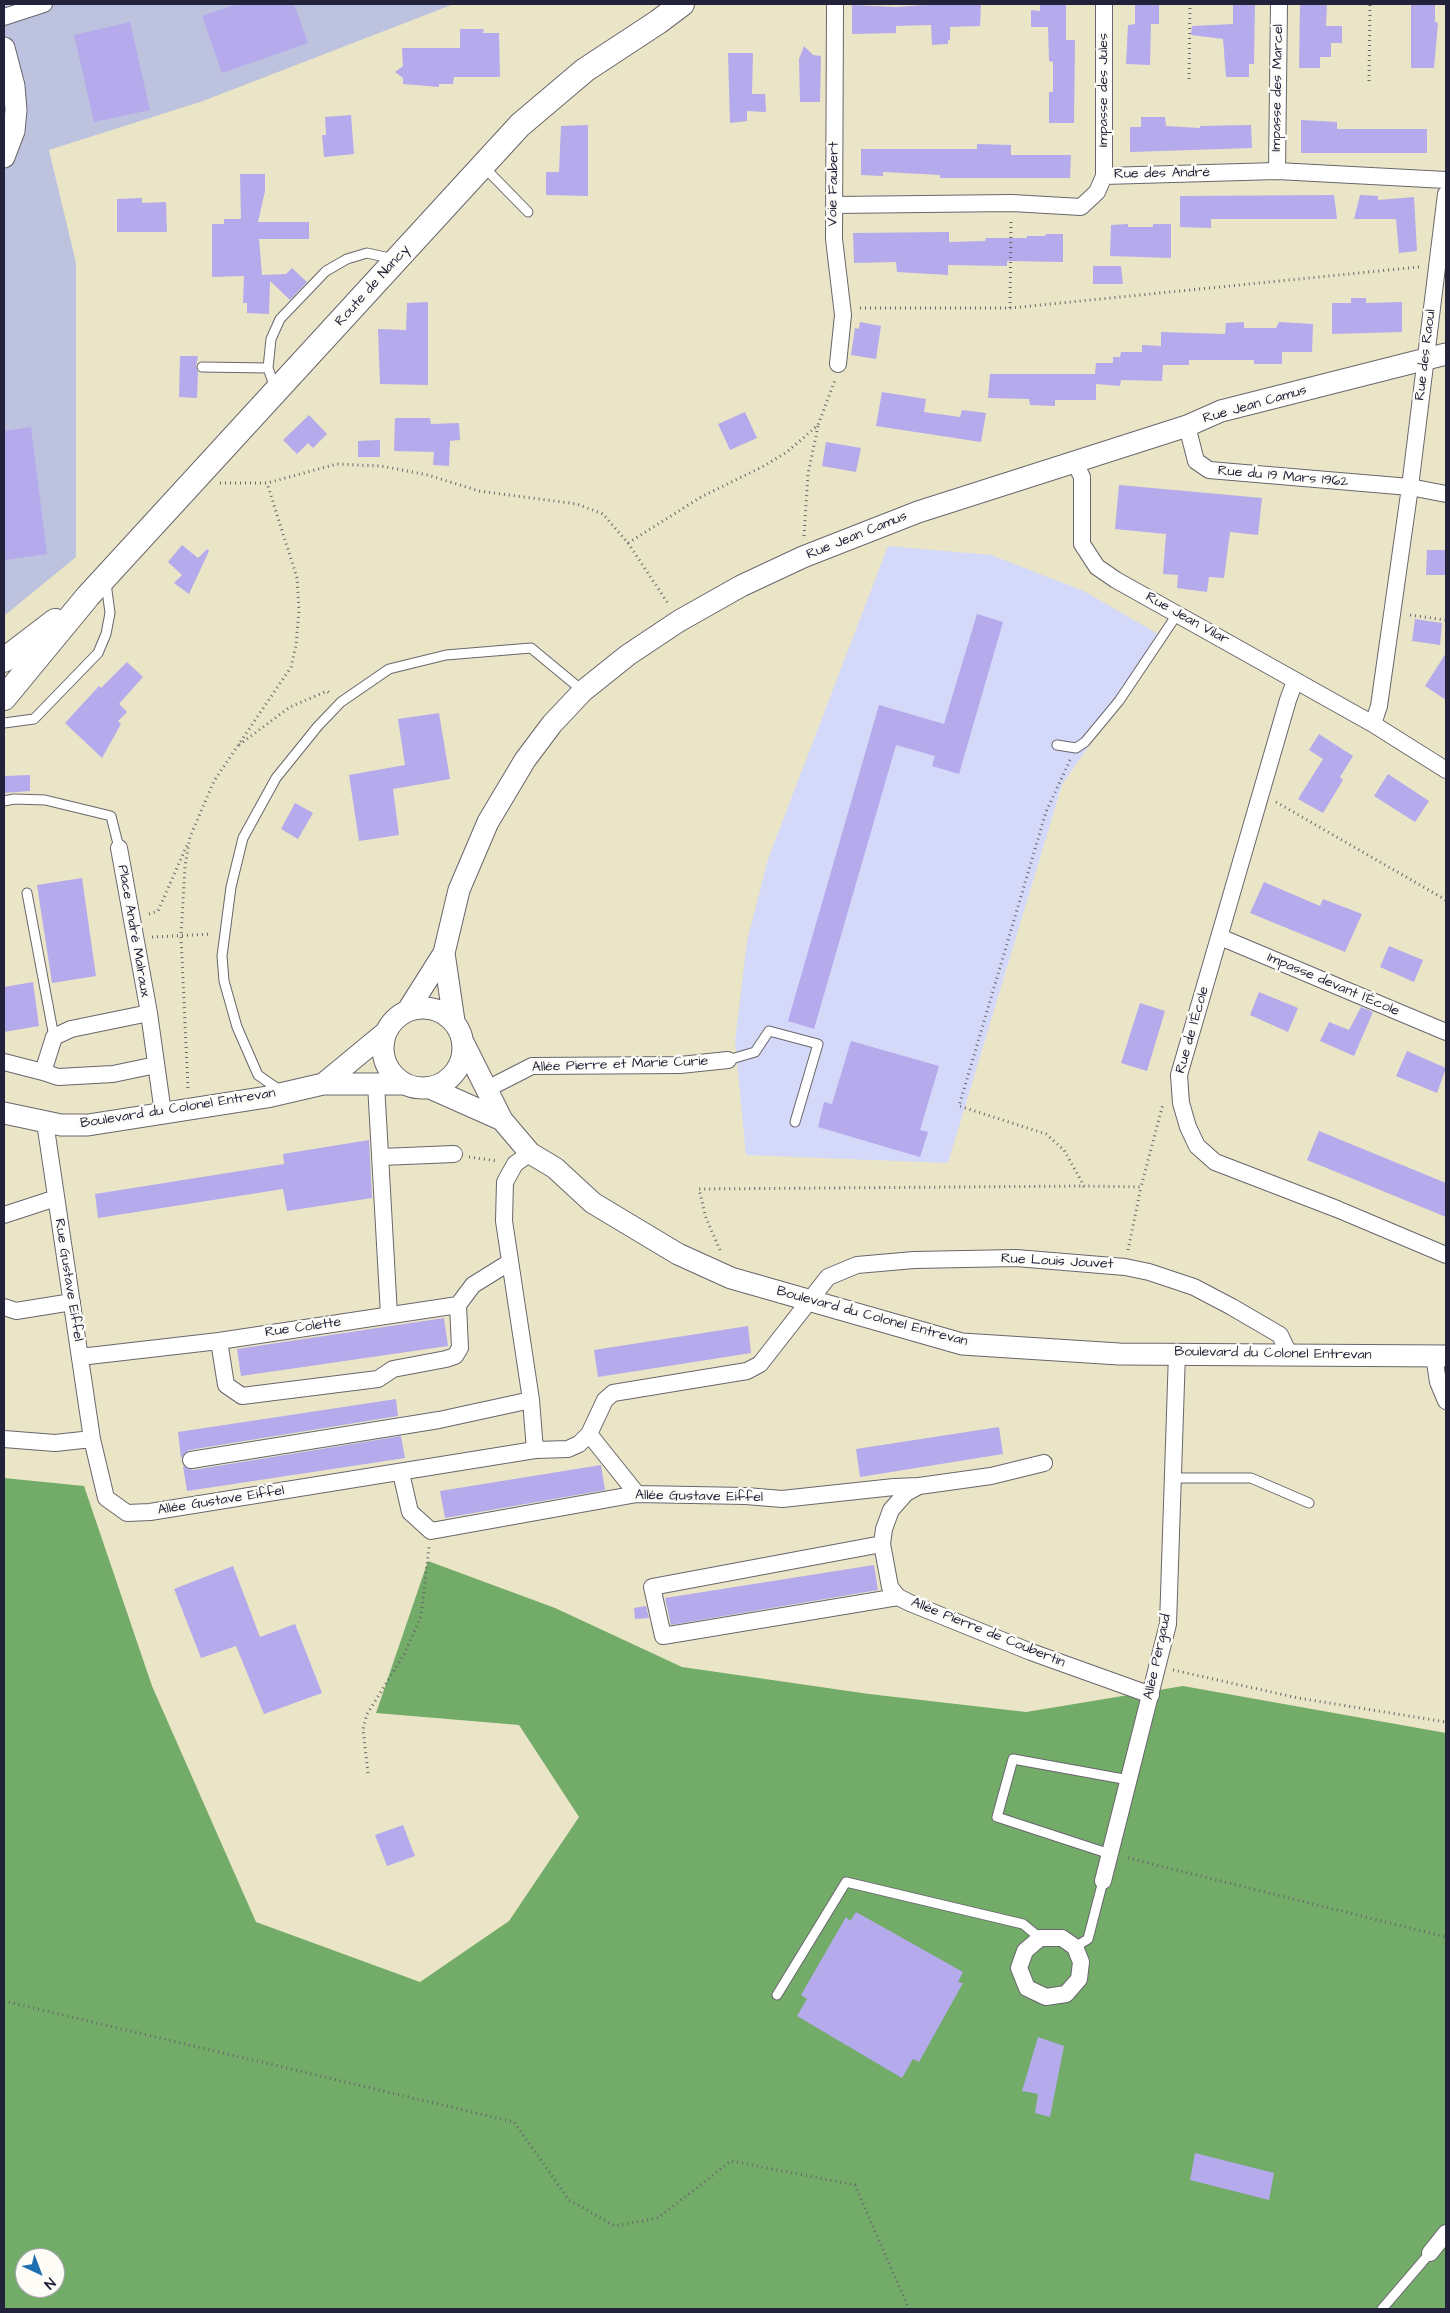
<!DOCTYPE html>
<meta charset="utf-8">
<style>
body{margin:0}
#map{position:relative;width:1450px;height:2313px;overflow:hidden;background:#ebe5c7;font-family:"Architects Daughter",sans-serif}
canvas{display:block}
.frame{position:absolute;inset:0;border:5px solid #22223b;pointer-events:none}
.north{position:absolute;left:15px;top:2248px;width:50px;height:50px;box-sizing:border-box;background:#fdfcf7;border:1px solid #a5a5ac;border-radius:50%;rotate:137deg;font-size:14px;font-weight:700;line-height:20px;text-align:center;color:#22223b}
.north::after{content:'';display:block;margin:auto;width:18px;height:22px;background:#1f6fb2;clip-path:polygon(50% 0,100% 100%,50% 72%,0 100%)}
</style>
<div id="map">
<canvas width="1450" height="2313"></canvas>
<div class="frame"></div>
<div class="north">N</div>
</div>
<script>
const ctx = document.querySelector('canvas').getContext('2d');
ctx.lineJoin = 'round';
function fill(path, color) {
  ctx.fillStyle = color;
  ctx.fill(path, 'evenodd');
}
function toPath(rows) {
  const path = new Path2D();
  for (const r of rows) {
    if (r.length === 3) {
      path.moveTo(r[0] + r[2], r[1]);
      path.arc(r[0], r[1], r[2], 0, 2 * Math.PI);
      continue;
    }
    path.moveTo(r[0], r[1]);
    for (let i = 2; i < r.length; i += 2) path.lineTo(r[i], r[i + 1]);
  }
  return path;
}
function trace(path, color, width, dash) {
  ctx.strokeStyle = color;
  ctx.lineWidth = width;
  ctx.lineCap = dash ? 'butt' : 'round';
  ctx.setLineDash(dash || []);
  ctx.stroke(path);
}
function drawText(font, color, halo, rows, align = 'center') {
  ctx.font = font + ' "Architects Daughter",sans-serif';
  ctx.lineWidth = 5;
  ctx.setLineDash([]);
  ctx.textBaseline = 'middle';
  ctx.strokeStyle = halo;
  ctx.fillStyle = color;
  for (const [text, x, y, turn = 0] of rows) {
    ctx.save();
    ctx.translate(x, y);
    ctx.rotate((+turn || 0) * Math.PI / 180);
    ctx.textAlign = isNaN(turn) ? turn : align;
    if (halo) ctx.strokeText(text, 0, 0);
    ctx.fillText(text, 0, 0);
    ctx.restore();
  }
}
fill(toPath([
 [888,546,991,555,1084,591,1163,637,1062,785,948,1163,746,1155,735,1041,747,941,768,859]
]), '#d4d8f9');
fill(toPath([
 [4,4,454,4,203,101,49,150,76,263,76,557,4,616]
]), '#bdc3de');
fill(toPath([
 [4,1478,84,1486,152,1686,256,1922,420,1982,509,1921,579,1817,519,1725,376,1713,428,1561,555,1608,682,1667,869,1694,1026,1712,1183,1686,1446,1733,1446,2309,4,2309],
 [25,2258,55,2258,55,2288,25,2288]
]), '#73ab68');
fill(toPath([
 [237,4,294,4,308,43,222,73,202,16],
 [939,4,981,4,980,26,950,27,950,40,948,40,948,44,932,45,931,25,896,26,896,33,852,34,852,5,896,7],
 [1040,4,1066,4,1066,40,1075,40,1074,123,1049,123,1049,92,1053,92,1053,62,1049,61,1048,27,1031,27,1031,10,1040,11],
 [1135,4,1159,4,1159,24,1151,24,1150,65,1126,64,1128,25,1135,24],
 [1233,4,1255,4,1254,64,1249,64,1249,77,1226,77,1223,39,1191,35,1192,26,1233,24],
 [1300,4,1327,4,1326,26,1342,26,1342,43,1331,43,1331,57,1320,57,1320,68,1299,68],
 [1411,4,1435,4,1435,22,1438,23,1434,68,1411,68],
 [130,22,150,110,94,122,74,35],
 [460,29,484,29,483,33,499,33,500,77,454,77,453,84,439,84,439,87,403,84,403,78,395,72,403,66,402,48,460,48],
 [804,46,813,55,821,56,820,102,800,102,799,59],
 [728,53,753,53,752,94,765,94,766,112,747,111,747,121,730,123],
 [351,115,354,154,324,157,322,135,326,135,325,117],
 [1141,117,1165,117,1166,126,1200,128,1200,126,1251,125,1252,148,1130,152,1130,127,1141,127],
 [1301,120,1337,122,1337,129,1427,129,1427,153,1301,153],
 [588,125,588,196,546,195,546,172,559,172,561,126],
 [977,144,1011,145,1011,155,1071,155,1070,178,940,178,940,175,883,172,883,176,861,175,861,149,977,149],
 [240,174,265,174,265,191,258,222,309,222,309,239,259,239,262,275,286,274,292,268,307,282,290,300,270,281,269,314,247,313,247,303,243,303,244,276,212,277,212,224,224,224,224,219,241,219],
 [1334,195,1337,219,1211,219,1211,228,1180,227,1180,196],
 [1360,195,1378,196,1378,200,1414,197,1417,251,1399,253,1396,219,1354,219],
 [142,198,142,203,166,202,167,232,117,232,117,199],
 [1128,224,1128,227,1153,227,1153,224,1171,224,1171,258,1110,256,1111,225],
 [949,232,949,242,985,241,986,238,1027,238,1027,236,1046,236,1045,234,1063,234,1063,262,1007,261,1007,266,948,265,948,275,897,272,896,262,854,263,853,233],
 [1093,266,1121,266,1123,284,1093,284],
 [1351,298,1366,298,1366,303,1402,302,1402,332,1332,334,1332,303,1351,303],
 [428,302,428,385,380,384,378,329,406,330,407,303],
 [860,322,881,326,876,359,851,355,855,328,859,329],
 [1244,322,1244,328,1276,328,1279,322,1313,324,1312,352,1282,352,1282,364,1254,364,1254,360,1189,360,1189,365,1163,365,1162,381,1121,380,1120,386,1096,384,1096,400,1055,400,1055,406,1030,405,1029,399,988,398,990,374,1095,374,1096,363,1113,363,1113,357,1120,357,1121,352,1142,352,1142,345,1161,346,1161,332,1225,334,1226,323],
 [180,356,198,356,196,366,198,372,197,398,179,397],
 [882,392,926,399,924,412,960,417,962,410,986,413,981,442,876,426],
 [745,412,757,438,730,450,718,424],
 [309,415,327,434,313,448,308,443,297,454,283,440],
 [395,418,430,418,431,424,459,423,460,440,450,441,449,466,433,465,434,452,394,451],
 [31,427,47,554,4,560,4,431],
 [380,440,380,457,358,457,358,441],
 [826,442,861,448,856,472,822,466],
 [1119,485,1262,498,1258,535,1230,532,1224,578,1209,577,1207,592,1177,588,1178,575,1163,574,1166,534,1115,529],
 [182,545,198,558,207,549,209,551,189,594,174,583,182,575,168,562],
 [1427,550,1446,550,1446,575,1426,575],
 [977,614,1003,622,959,774,932,766,935,756,896,745,814,1029,788,1021,879,705,944,724],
 [1415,619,1442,623,1440,645,1412,641],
 [1446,653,1446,700,1425,686],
 [127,662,143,677,119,704,127,712,118,721,121,724,102,758,65,723,99,686,101,688],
 [439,713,450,779,393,789,399,835,359,841,349,775,405,765,398,719],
 [1319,734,1353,756,1340,777,1343,780,1323,813,1298,799,1323,759,1309,750],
 [1388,774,1429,801,1415,822,1374,796],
 [30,775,30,791,4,793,4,776],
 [295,803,313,813,298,839,281,829],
 [82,878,96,976,52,983,37,885],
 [1264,882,1320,906,1323,899,1362,914,1345,952,1250,913],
 [1389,946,1423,960,1414,982,1380,967],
 [33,982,39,1026,4,1032,4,987],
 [1259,992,1298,1008,1288,1032,1250,1015],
 [1140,1003,1165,1011,1147,1071,1121,1063],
 [1361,1007,1373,1012,1354,1056,1320,1041,1329,1022,1349,1030],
 [851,1041,939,1066,920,1130,928,1132,920,1157,818,1127,824,1102,832,1104],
 [1407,1051,1446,1068,1437,1093,1396,1076],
 [1319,1131,1446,1183,1446,1217,1307,1160],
 [369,1140,372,1198,287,1211,283,1189,98,1218,95,1194,284,1164,283,1154],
 [444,1318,448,1346,241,1376,237,1349],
 [748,1326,751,1353,598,1377,594,1350],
 [396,1399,398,1416,189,1450,181,1458,178,1432],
 [999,1427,1003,1454,860,1477,856,1449],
 [401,1436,405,1458,187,1491,183,1466,193,1470],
 [601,1465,605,1490,445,1518,440,1491],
 [874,1565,878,1590,671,1625,665,1598],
 [233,1566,260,1637,295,1624,322,1693,264,1714,236,1646,201,1658,174,1589],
 [646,1606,649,1618,635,1619,634,1608],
 [403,1825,415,1856,387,1866,375,1835],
 [856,1912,963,1972,958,1982,963,1983,919,2062,913,2059,902,2078,797,2016,807,1999,801,1995,846,1917,850,1921],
 [1038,2037,1064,2046,1050,2117,1035,2113,1038,2094,1022,2091],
 [1195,2153,1274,2173,1269,2200,1190,2180]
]), '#b4aaec');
const service = toPath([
 [484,167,528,212],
 [202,367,268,368],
 [275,388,268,368,271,339,280,319,326,271,347,259,367,253,394,259],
 [4,723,34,719,98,653,106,634,110,613,106,583],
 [1057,745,1076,748,1085,742,1119,701,1178,613],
 [4,801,14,799,45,800,111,816,119,848],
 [27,893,54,1037],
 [728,1060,755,1052,769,1031,818,1044,795,1122],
 [281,1091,258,1075,237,1027,224,981,222,956,231,887,243,838,276,778,318,726,341,702,389,669,446,655,531,648,583,691],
 [1173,1478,1251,1478,1309,1503],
 [1110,1854,997,1817,1013,1759,1129,1780],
 [1075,1947,1088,1939,1103,1881],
 [777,1995,846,1882,1023,1924,1040,1938],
 [1382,2309,1430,2253]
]);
const minor = toPath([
 [835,4,834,239,843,315,838,364],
 [4,17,44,4],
 [1277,171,1279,4],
 [1104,176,1104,4],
 [1446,194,1410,487,1379,706,1373,724,1446,770],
 [835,205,1012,203,1081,207,1097,192,1104,176,1277,171,1446,180],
 [1187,426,1196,461,1209,470,1410,487,1446,494],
 [1075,463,1082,477,1082,544,1097,567,1116,580,1373,724],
 [1295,681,1288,700,1179,1075,1181,1103,1188,1127,1197,1146,1215,1162,1337,1209,1446,1255],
 [119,848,149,1013,163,1113],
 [1220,937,1446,1032],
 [149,1013,71,1029,54,1037,43,1072,58,1077,113,1074,156,1065],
 [4,1062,43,1072],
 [376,1084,389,1315],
 [487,1089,532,1066,680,1065,728,1060],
 [45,1122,92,1439,106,1498,127,1513,150,1512,535,1450,568,1449,579,1444,589,1434,605,1400,613,1393,747,1371,760,1364,828,1277,857,1265,914,1260,1016,1258,1125,1267,1149,1272,1194,1287,1232,1307,1280,1335,1289,1354],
 [530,1153,515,1164,505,1182,504,1221,531,1400,535,1450],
 [381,1157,454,1154],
 [4,1215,56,1198],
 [4,1307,16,1311,72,1302],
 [219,1341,226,1385,242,1396,378,1379,393,1369,446,1359,455,1356,460,1348,458,1305],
 [1434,1356,1438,1382,1446,1401],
 [80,1357,219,1341,458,1305,473,1285,510,1262],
 [589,1434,637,1494],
 [4,1439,55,1443,92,1439],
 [191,1460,439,1420,531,1400],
 [1044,1463,991,1476,919,1486,906,1493,891,1510,884,1529,882,1544,890,1587,898,1597,910,1603,1031,1652,1151,1695],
 [401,1473,410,1512,431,1531,637,1494,746,1496,782,1499,894,1487,919,1486],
 [882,1544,652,1587,663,1636,898,1597],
 [1103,1881,1168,1624,1177,1353],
 [1040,1938,1062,1938,1075,1947,1081,1962,1079,1979,1066,1994,1046,1997,1027,1988,1019,1968,1025,1951,1040,1938],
 [1430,2253,1446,2233]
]);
const tertiary = toPath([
 [4,48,14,86,16,110,14,131,4,157],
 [444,953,454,1021],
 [423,1048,40],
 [408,1010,444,953,459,890,488,822,525,760,552,724,583,691,628,655,679,621,741,586,803,557,918,512,1187,426,1221,411,1446,354],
 [464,1044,502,1120,530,1153,555,1168,593,1203,678,1254,731,1278,962,1344,1119,1354,1446,1356],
 [323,1084,386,1032],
 [430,1088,502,1120],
 [4,1113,61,1125,88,1125,267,1097,323,1084,404,1084]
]);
const secondary = toPath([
 [4,660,55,621],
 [4,698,88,596,520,125,585,70,658,22,682,4]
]);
trace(service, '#68666c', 11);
trace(minor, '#68666c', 18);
trace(tertiary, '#68666c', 23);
trace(secondary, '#68666c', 26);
trace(toPath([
 [1189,79,1190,4],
 [1369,81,1370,4],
 [860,308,1010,308,1419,267],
 [1010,308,1011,219],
 [220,483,267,483,337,464,381,466,428,475,479,491,577,504,603,514,628,543,701,497,762,467,787,452,818,425,835,380],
 [804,536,808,474,818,426],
 [628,543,669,605],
 [1410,615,1446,620],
 [239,745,290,707,327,691,331,694],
 [1070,760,1046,812,959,1106,1046,1134,1064,1150,1084,1186,1141,1187,1163,1104],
 [1276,802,1446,900],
 [149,914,158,911,187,845],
 [152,937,211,934],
 [188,1088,181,936,185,866,190,837,214,781,291,667,296,645,299,610,297,578,267,483],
 [469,1157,498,1161],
 [720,1250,706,1218,699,1189,1084,1186],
 [1128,1250,1141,1187],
 [1173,1670,1298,1698,1446,1722],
 [368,1773,363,1729,367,1714,405,1653,421,1616,429,1547],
 [1128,1858,1446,1937],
 [4,2001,514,2122,569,2200,615,2226,658,2218,731,2161,855,2185,909,2309]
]), '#68666c', 3, [1, 4]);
trace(service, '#fff', 9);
trace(minor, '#fff', 16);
trace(tertiary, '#fff', 21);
trace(secondary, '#fff', 24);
drawText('14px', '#22223b', '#fdfcf7', [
 ["Impasse des Marcel",1278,88,-89],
 ["Impasse des Jules",1104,90,-90],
 ["Rue des André",1162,174,-1],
 ["Voie Faubert",834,184,-89],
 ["Route de Nancy",373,286,-48],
 ["Rue des Raoul",1426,355,-83],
 ["Rue Jean Camus",1255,405,-16],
 ["Rue du 19 Mars 1962",1283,477,5],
 ["Rue Jean Camus",857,536,-22],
 ["Rue Jean Vilar",1187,619,29],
 ["Place André Malraux",133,931,80],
 ["Impasse devant l'École",1333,985,23],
 ["Rue de l'École",1193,1030,-74],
 ["Allée Pierre et Marie Curie",620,1065,-2],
 ["Boulevard du Colonel Entrevan",178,1109,-9],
 ["Rue Louis Jouvet",1057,1262,3],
 ["Rue Gustave Eiffel",68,1280,81],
 ["Boulevard du Colonel Entrevan",872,1317,15],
 ["Rue Colette",303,1328,-8],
 ["Boulevard du Colonel Entrevan",1273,1354,1],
 ["Allée Gustave Eiffel",699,1497,1],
 ["Allée Gustave Eiffel",221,1501,-9],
 ["Allée Pierre de Coubertin",988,1633,22],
 ["Allée Pergaud",1158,1657,-78]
]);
</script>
